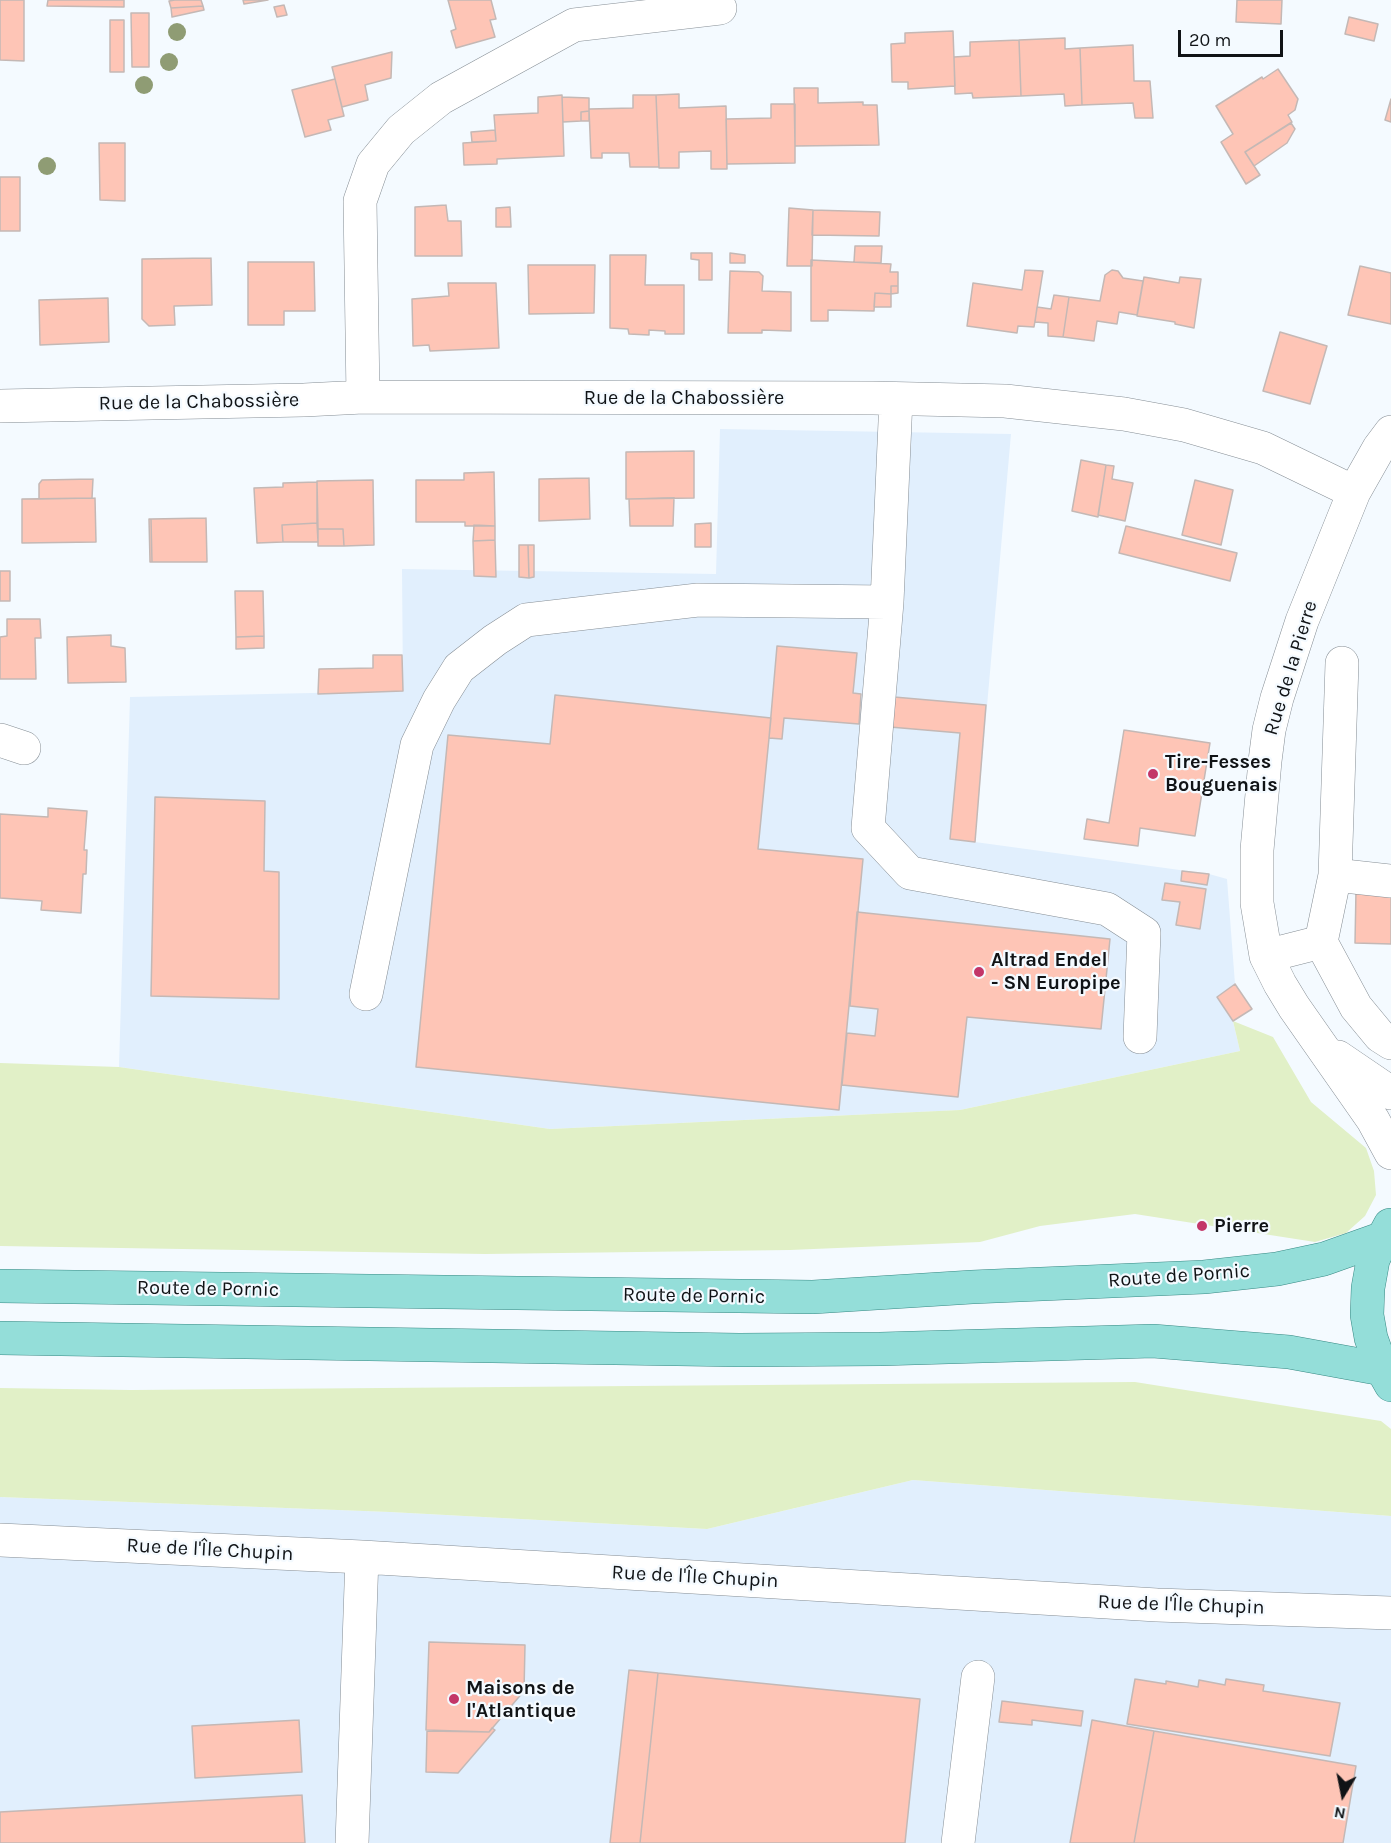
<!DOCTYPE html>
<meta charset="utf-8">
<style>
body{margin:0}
#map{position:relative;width:1391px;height:1843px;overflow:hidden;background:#f4faff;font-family:Karla,sans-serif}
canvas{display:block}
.north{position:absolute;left:1313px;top:1765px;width:60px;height:60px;-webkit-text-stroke:4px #f4faff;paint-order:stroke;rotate:190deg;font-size:16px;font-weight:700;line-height:24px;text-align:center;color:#101316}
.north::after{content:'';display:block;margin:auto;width:21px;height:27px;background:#101316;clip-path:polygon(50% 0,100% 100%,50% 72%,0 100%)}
.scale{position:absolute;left:1178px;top:30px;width:105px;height:27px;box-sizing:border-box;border:3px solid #101316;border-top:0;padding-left:8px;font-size:18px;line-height:21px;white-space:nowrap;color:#101316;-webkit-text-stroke:4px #f4faff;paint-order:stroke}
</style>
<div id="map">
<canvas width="1391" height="1843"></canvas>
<div class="north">N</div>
<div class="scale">20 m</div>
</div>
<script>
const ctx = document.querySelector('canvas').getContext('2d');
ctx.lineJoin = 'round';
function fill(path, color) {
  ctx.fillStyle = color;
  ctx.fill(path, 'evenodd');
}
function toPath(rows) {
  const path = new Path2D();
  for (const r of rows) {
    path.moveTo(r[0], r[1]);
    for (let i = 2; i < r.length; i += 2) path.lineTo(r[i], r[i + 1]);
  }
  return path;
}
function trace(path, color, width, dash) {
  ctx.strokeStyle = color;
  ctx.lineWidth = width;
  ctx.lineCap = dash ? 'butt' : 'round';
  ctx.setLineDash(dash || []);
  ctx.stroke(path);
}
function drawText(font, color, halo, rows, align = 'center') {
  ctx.font = font + ' Karla,sans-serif';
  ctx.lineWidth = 4.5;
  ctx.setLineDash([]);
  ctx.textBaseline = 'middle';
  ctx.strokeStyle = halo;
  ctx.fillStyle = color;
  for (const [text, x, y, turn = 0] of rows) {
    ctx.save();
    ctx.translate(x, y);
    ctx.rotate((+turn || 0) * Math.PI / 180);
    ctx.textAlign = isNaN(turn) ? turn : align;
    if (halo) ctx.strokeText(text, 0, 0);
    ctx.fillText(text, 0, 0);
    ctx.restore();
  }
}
fill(toPath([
 [720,429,1011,434,975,842,1209,874,1227,879,1235,984,1252,1009,1233,1021,1240,1051,960,1110,550,1129,119,1067,130,697,403,691,402,569,716,574],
 [913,1480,1391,1516,1391,1843,0,1843,0,1497,390,1512,707,1529]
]), '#e1effd');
fill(toPath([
 [1233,1021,1273,1037,1311,1102,1366,1148,1374,1171,1376,1195,1365,1216,1346,1233,1315,1242,1135,1214,1040,1226,980,1242,790,1250,485,1254,0,1246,0,1063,119,1067,550,1129,960,1110,1240,1051],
 [1135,1382,1381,1421,1391,1429,1391,1516,913,1480,707,1529,390,1512,0,1497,0,1388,131,1390]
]), '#e1f0c7');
const building = toPath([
 [0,0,24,0,24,61,0,60,0,0],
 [48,0,124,0,124,7,47,6,48,0],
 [175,0,201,0,203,6,171,8,169,1,175,0],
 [243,0,268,0,244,4,243,0],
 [448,0,491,0,496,19,490,20,495,37,456,48,451,31,456,29,448,0],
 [1237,0,1282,0,1281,24,1236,22,1237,0],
 [284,5,287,15,277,17,274,7,284,5],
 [203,6,204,10,172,17,171,8,203,6],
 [131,13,149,13,149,67,132,67,131,13],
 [1349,17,1378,24,1374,41,1345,34,1349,17],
 [110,20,124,20,124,72,110,72,110,20],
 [953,31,955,86,908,89,908,82,892,82,891,44,905,43,905,33,953,31],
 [1065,38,1065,49,1080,48,1082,105,1065,106,1064,94,1021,96,1019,40,1065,38],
 [1019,40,1021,96,973,98,972,93,955,94,954,57,970,56,970,42,1019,40],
 [1133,45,1134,81,1150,81,1153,118,1135,118,1133,103,1082,105,1080,48,1133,45],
 [392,52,391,78,365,85,368,100,342,107,332,67,392,52],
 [1278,69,1298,99,1295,110,1288,115,1292,122,1245,152,1260,175,1246,184,1221,142,1233,134,1216,106,1262,77,1263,79,1278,69],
 [335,79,344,116,328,120,331,130,305,137,292,90,335,79],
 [794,88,818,88,818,103,863,102,863,105,877,105,879,145,795,146,794,88],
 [679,94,679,108,726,106,727,169,711,169,711,151,679,152,679,168,659,168,656,95,679,94],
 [562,95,564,156,497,159,497,164,464,165,463,143,496,141,494,115,538,113,538,97,562,95],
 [633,95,656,95,659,167,630,167,629,153,602,153,602,158,591,158,589,109,633,108,633,95],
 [562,97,589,98,589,111,581,112,581,121,563,122,562,97],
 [1391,99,1391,122,1385,120,1391,99],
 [771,104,795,104,795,163,727,164,726,119,771,118,771,104],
 [589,111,589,121,581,121,581,112,589,111],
 [1291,123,1295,129,1287,143,1254,166,1245,152,1291,123],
 [495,130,496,141,472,142,471,132,495,130],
 [99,143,125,143,125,201,100,200,99,143],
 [0,177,20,177,20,231,0,231,0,177],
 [446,205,448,221,461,221,462,256,415,256,415,207,446,205],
 [510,207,511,227,496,227,496,208,510,207],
 [789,208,813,210,812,266,787,266,789,208],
 [813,210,880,212,879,236,812,235,813,210],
 [855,246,882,246,881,263,854,262,855,246],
 [691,253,712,253,712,280,699,280,699,260,691,259,691,253],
 [730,253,745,255,745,263,730,263,730,253],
 [610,255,646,255,645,285,684,285,684,334,665,334,665,331,649,330,649,335,629,334,628,329,610,328,610,255],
 [211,258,212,305,174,306,175,325,149,326,142,319,142,259,211,258],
 [811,260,891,264,890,272,898,272,898,286,891,286,891,294,875,293,874,311,828,310,828,321,811,321,811,260],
 [248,262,314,262,315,311,284,311,284,325,248,325,248,262],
 [528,265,595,265,594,313,529,314,528,265],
 [1360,266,1391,273,1391,324,1348,315,1360,266],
 [1025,270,1043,271,1034,327,1018,326,1017,333,967,326,973,283,1022,290,1025,270],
 [1112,270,1118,271,1123,278,1143,281,1137,315,1119,312,1117,324,1097,321,1094,341,1063,337,1069,297,1100,301,1105,275,1112,270],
 [730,271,759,272,763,276,762,291,791,292,791,331,762,330,762,333,728,333,730,271],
 [1144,277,1179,283,1180,277,1201,279,1194,328,1175,324,1175,322,1137,316,1144,277],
 [448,283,496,283,499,348,430,351,429,345,413,346,412,299,449,296,448,283],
 [891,286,898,286,898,293,891,294,891,286],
 [875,293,891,294,891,307,874,307,875,293],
 [1054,295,1069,297,1063,337,1048,336,1048,323,1035,322,1037,307,1051,309,1054,295],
 [108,298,109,342,40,345,39,300,108,298],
 [1280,332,1327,346,1310,404,1263,391,1280,332],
 [694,451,694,498,626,499,626,452,694,451],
 [1081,460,1106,465,1098,517,1072,511,1081,460],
 [1106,465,1114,466,1112,479,1133,483,1125,521,1098,515,1106,465],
 [494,472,495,526,465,526,465,522,416,522,416,480,464,480,464,473,494,472],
 [589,478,590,519,539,521,539,479,589,478],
 [93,479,92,498,39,499,39,484,42,480,93,479],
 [373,480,374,545,344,546,343,529,318,529,317,481,373,480],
 [1195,480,1233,490,1221,545,1182,535,1195,480],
 [317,482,317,523,282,525,283,542,257,543,254,488,283,487,283,483,317,482],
 [95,498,96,542,22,543,22,499,95,498],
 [674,498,673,526,630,526,629,499,674,498],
 [206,518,207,562,152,562,151,519,206,518],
 [149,519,151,519,152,562,150,562,149,519],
 [317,523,318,542,283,542,282,525,317,523],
 [711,523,711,547,695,547,695,524,711,523],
 [474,525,495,526,495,540,473,541,474,525],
 [1126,526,1237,553,1230,581,1119,553,1126,526],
 [318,529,343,529,344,546,318,546,318,529],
 [495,540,496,577,474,576,473,541,495,540],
 [519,545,528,545,529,578,519,577,519,545],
 [528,545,534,545,534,577,529,578,528,545],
 [0,571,10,571,10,601,0,601,0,571],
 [235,591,263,591,264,636,236,637,235,591],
 [7,619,40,619,41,638,35,638,36,679,0,679,0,637,7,636,7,619],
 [111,635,111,646,125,648,126,682,68,683,67,637,111,635],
 [264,636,264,648,236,649,236,637,264,636],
 [777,646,857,653,853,693,861,694,859,724,784,718,782,739,769,738,777,646],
 [373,655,402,655,403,691,318,694,319,669,373,668,373,655],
 [555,695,771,718,758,849,863,859,839,1110,416,1067,448,735,550,744,555,695],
 [894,697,986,705,975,842,950,839,960,733,890,727,894,697],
 [1124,730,1210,743,1195,836,1140,828,1138,846,1084,839,1087,819,1109,823,1124,730],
 [155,797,265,801,264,871,279,872,279,999,151,996,155,797],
 [48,808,87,811,84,850,87,850,86,874,83,874,81,913,41,910,42,901,0,898,0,814,48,817,48,808],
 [1182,871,1209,874,1207,885,1181,881,1182,871],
 [1165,883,1206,889,1200,929,1176,925,1180,902,1162,900,1165,883],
 [1356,890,1391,890,1391,944,1355,943,1356,890],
 [857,912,1110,939,1101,1029,967,1017,958,1097,842,1085,847,1033,875,1036,878,1009,850,1006,857,912],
 [1235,984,1252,1009,1233,1021,1217,997,1235,984],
 [429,1642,525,1645,524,1691,489,1732,426,1730,429,1642],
 [629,1670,658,1673,640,1843,610,1843,629,1670],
 [658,1673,920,1699,905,1843,640,1843,658,1673],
 [1135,1679,1166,1684,1166,1681,1198,1687,1199,1680,1225,1685,1226,1679,1264,1685,1263,1691,1340,1703,1330,1756,1127,1724,1135,1679],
 [1002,1701,1083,1711,1081,1726,1032,1720,1032,1725,999,1722,1002,1701],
 [299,1720,302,1772,195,1778,192,1726,299,1720],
 [1092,1720,1154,1731,1134,1843,1070,1843,1092,1720],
 [492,1728,495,1730,458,1773,426,1772,427,1731,489,1732,492,1728],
 [1154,1731,1356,1766,1343,1843,1134,1843,1154,1731],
 [302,1795,305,1843,0,1843,0,1812,302,1795]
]);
fill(building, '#fec5b6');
trace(building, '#c4b8b5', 1.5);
const minor = toPath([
 [363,397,360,201,373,164,401,130,441,98,574,25,720,8],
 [0,406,304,400,363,397,873,398,1005,401,1124,414,1184,425,1263,448,1354,492],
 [1391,432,1379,448,1354,492,1302,621,1277,698,1269,730,1265,761,1257,850,1257,903,1266,956,1280,984,1294,1007,1373,1120,1391,1153],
 [887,602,868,828,910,873,1107,909,1144,933,1140,1037],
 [0,740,24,748],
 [1335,875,1391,881],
 [1321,942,1356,1007,1380,1036,1391,1043],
 [1266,956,1321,942,1335,875,1342,663],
 [366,994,417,745,439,700,459,668,495,640,526,620,698,600,887,602,896,399],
 [1338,1057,1391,1093],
 [0,1540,362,1557,1157,1605,1391,1613],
 [352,1843,362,1557],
 [958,1843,978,1677]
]);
const major = toPath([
 [1390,1225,1383,1238,1373,1260,1368,1288,1367,1315,1371,1338,1382,1369,1391,1385],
 [0,1286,813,1297,972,1287,1204,1277,1277,1269,1324,1259,1383,1238],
 [0,1338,739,1350,880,1349,1153,1341,1289,1352,1382,1369]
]);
trace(minor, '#868e95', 34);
trace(major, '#388984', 34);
trace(minor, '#fff', 33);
trace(major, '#94ded9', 33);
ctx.fillStyle = '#8f9c74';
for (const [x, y] of [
 [177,32],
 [169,62],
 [144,85],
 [47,166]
]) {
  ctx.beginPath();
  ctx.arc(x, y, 9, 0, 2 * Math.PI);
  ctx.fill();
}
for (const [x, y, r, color] of [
 [1153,774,6,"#c33668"],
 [979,972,6,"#c33668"],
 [1202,1226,6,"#c33668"],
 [454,1699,6,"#c33668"]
]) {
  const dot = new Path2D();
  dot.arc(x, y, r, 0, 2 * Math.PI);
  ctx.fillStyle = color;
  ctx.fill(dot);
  trace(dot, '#f4faff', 2);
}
drawText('20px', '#101316', '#f4faff', [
 ["Rue de la Chabossière",684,398],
 ["Rue de la Chabossière",199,402,-1],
 ["Rue de la Pierre",1291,668,-73],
 ["Route de Pornic",1179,1276,-4],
 ["Route de Pornic",208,1289,1],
 ["Route de Pornic",694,1296,1],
 ["Rue de l'Île Chupin",210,1550,3],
 ["Rue de l'Île Chupin",695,1577,3],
 ["Rue de l'Île Chupin",1181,1605,2]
]);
drawText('bold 20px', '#101316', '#f4faff', [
 ["Tire-Fesses",1165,762],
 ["Bouguenais",1165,785],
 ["Altrad Endel",991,960],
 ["- SN Europipe",991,983],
 ["Pierre",1214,1226],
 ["Maisons de",466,1688],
 ["l'Atlantique",466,1711]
], 'left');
</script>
